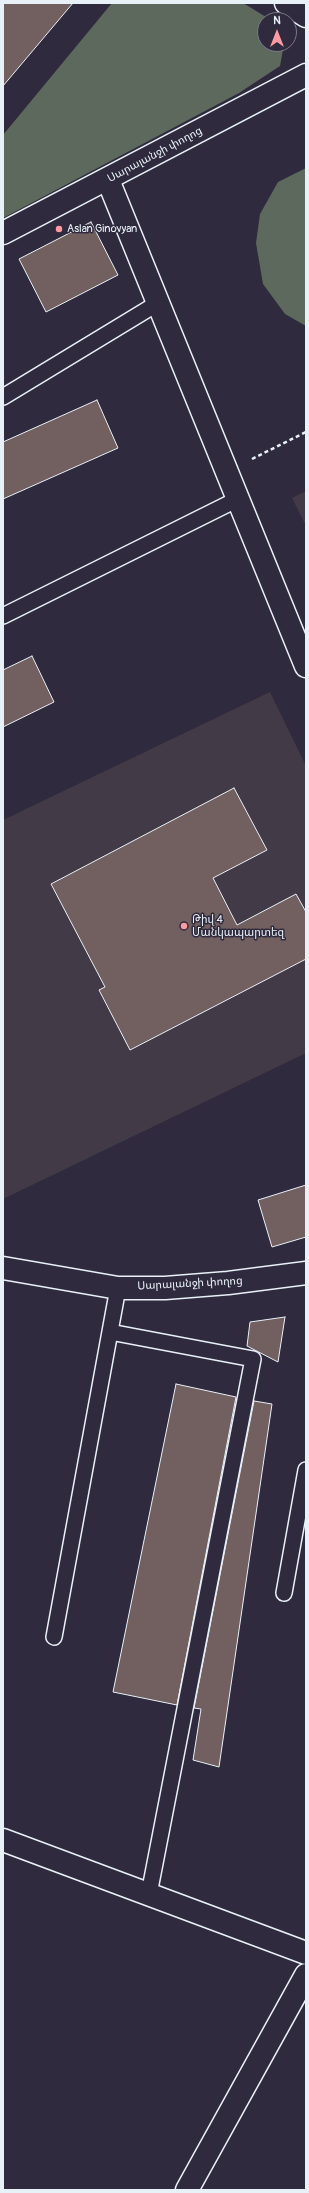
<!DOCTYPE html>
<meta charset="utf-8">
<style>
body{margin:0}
#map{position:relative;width:309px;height:2193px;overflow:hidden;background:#2f2a3d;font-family:Pangolin,sans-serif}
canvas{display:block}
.frame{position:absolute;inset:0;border:4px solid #e8f1f8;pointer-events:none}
.north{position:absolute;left:257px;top:12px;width:40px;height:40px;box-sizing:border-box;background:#2f2a3d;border:1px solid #797a88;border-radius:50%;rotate:0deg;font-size:11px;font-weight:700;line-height:16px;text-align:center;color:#e8f1f8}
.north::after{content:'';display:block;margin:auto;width:14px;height:18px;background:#ff9aa2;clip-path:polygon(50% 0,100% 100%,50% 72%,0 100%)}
</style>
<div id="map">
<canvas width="309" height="2193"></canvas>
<div class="frame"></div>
<div class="north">N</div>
</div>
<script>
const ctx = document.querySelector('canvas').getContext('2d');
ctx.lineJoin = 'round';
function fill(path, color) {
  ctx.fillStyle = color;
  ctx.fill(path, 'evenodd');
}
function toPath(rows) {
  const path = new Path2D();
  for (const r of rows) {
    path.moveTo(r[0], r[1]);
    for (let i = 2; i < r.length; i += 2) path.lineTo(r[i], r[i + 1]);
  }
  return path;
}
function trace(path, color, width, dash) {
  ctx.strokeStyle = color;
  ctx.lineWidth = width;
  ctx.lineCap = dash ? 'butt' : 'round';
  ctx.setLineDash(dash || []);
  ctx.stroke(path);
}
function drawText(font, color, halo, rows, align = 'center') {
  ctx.font = font + ' Pangolin,"Noto Sans Armenian",sans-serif';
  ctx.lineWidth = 3;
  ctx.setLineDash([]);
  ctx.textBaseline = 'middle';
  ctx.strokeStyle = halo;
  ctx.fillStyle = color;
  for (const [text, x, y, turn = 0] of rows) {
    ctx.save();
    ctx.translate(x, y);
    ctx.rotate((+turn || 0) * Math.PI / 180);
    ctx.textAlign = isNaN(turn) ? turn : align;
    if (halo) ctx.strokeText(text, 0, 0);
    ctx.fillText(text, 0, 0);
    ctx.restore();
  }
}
fill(toPath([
 [306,491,306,526,292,498],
 [270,692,306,766,306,1053,3,1199,3,820]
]), '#433a47');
fill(toPath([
 [112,3,243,3,271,20,265,20,265,44,284,44,280,66,239,93,3,218,3,135],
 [306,168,306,326,285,314,263,284,256,243,260,214,278,182]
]), '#5e695d');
const building = toPath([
 [3,3,73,3,3,86,3,3],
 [91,222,118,275,46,312,19,259,91,222],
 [97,400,118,448,3,499,3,442,97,400],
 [32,656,54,702,3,727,3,670,32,656],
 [234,788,267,850,213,878,237,925,296,894,306,912,306,959,130,1050,99,990,105,987,51,884,234,788],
 [306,1185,306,1237,272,1247,258,1200,306,1185],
 [285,1317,278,1362,247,1346,250,1322,285,1317],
 [176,1384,236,1397,177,1705,113,1692,176,1384],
 [254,1401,272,1404,219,1767,193,1760,201,1709,194,1708,254,1401]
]);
fill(building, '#725f5f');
trace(building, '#e8f1f8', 1);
const lane = toPath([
 [3,397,158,303],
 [3,616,238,499],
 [110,1332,253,1359,149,1894],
 [284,1593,306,1470],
 [54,1637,118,1288]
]);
const street = toPath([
 [286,3,306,16],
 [108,180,306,666]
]);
const secondary = toPath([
 [3,233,306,75],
 [3,1268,118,1288,165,1288,228,1283,306,1273],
 [3,1840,306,1953],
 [187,2190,306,1975]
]);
trace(lane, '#e8f1f8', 18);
trace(street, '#e8f1f8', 25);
trace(secondary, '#e8f1f8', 25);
trace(toPath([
 [252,459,306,432]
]), '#e8f1f8', 2.5, [4, 3]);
trace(lane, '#2f2a3d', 15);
trace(street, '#2f2a3d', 22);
trace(secondary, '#2f2a3d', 22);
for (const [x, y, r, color] of [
 [59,229,4,"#ff9aa2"],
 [184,926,4,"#ff9aa2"]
]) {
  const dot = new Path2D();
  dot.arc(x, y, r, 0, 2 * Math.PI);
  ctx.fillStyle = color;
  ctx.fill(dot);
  trace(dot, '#2f2a3d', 1.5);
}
drawText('11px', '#e8f1f8', '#2f2a3d', [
 ["Սարալանջի փողոց",155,155,-28],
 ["Սարալանջի փողոց",190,1284,-3]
]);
drawText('11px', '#e8f1f8', '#2f2a3d', [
 ["Aslan Ginovyan",67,229],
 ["Թիվ 4",192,920],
 ["Մանկապարտեզ",192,933]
], 'left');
</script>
